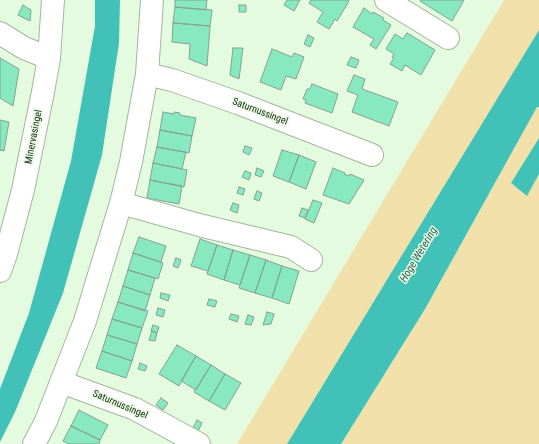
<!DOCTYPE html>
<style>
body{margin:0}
canvas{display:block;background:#e5fbe0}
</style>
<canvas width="539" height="444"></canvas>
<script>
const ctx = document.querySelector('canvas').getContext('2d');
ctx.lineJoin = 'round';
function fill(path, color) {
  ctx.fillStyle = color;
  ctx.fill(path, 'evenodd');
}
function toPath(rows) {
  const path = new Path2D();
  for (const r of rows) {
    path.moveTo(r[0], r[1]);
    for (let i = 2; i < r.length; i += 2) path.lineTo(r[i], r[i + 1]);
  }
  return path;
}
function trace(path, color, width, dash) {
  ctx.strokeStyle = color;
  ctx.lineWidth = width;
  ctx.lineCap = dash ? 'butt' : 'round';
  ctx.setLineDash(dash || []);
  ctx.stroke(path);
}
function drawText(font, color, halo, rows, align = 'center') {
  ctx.font = font + ' "Roboto Condensed",sans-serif';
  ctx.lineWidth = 3;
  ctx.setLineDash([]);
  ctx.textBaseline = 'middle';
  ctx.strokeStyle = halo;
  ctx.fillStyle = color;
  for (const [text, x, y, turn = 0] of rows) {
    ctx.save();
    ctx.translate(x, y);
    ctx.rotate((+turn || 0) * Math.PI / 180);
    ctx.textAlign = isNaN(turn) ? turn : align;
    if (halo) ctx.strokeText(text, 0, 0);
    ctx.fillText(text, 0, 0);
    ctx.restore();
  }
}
fill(toPath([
 [504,0,539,0,539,30,287,444,237,444],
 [537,107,539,107,539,138,511,183,527,195,539,174,539,444,341,444,425,309]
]), '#f2e0ab');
fill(toPath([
 [95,0,120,0,119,43,102,155,63,293,15,412,0,442,0,389,29,313,71,161,95,26],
 [539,30,539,107,537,107,425,309,341,444,287,444],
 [539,138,539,174,527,196,511,183]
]), '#42c1b8');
const building = toPath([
 [175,0,207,0,206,10,175,7,175,0],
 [287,0,300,0,294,11,284,5,287,0],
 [311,0,348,0,349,1,337,21,335,19,329,29,317,22,323,12,309,3,311,0],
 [421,0,464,0,452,21,420,1,421,0],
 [23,5,31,10,30,21,18,15,23,5],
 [239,5,246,5,246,12,239,12,239,5],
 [175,7,212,10,210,26,173,23,175,7],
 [364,8,372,14,373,12,384,18,383,20,391,25,376,49,370,45,374,39,353,27,364,8],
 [173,23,210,26,207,66,189,59,190,44,172,42,173,23],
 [407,33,435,50,421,75,405,65,402,71,390,64,394,58,392,57,394,54,386,49,395,34,403,39,407,33],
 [308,35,314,38,310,47,304,44,308,35],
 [233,48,243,48,239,79,230,75,233,48],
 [272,49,292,57,294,53,304,57,296,79,286,76,281,90,260,82,272,49],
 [351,57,359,60,356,68,347,65,351,57],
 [0,58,19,69,13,106,0,98,0,58],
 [354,75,365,79,362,89,398,102,389,126,352,112,358,95,347,91,354,75],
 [312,84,338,94,332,113,305,103,306,100,303,99,307,89,310,89,312,84],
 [163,112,174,114,174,112,180,113,180,115,196,118,192,136,160,130,163,112],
 [0,120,9,122,4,151,0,150,0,120],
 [160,130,192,136,189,153,157,147,160,130],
 [245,146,252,148,249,155,243,152,245,146],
 [157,147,186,152,182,169,153,163,157,147],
 [282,150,299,155,289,182,273,176,282,150],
 [299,155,316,162,306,189,289,182,299,155],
 [153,163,187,170,184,187,150,180,153,163],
 [257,168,264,171,261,177,255,175,257,168],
 [333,168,345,173,344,174,349,176,350,174,364,180,349,204,323,195,333,168],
 [245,171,251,173,249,180,242,177,245,171],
 [150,180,182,186,179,204,147,198,150,180],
 [239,187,245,189,243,195,237,193,239,187],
 [257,191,262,193,259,201,254,199,257,191],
 [313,200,322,203,314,223,305,219,313,200],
 [233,203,239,205,237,213,230,210,233,203],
 [302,208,308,210,305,218,299,216,302,208],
 [139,237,166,246,161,262,133,253,139,237],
 [200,239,217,245,208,271,191,266,200,239],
 [217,245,233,250,224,280,207,274,217,245],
 [233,250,250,255,240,285,224,280,233,250],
 [133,253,163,263,158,279,128,270,133,253],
 [250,255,266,260,255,293,239,288,250,255],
 [176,258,181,260,178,268,173,266,176,258],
 [266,260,282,266,272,298,255,293,266,260],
 [282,266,299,271,289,304,272,298,282,266],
 [128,270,155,278,150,295,123,286,128,270],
 [123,286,150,295,145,311,118,302,123,286],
 [161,293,170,295,168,301,160,298,161,293],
 [209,299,217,301,215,307,207,305,209,299],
 [118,302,148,311,142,328,112,319,118,302],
 [158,308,165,310,163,317,156,315,158,308],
 [267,312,274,314,271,324,263,325,267,312],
 [231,314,239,316,237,322,229,319,231,314],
 [248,315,254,317,251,325,245,324,248,315],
 [112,319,142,328,137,344,107,335,112,319],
 [153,325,159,327,157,333,151,331,153,325],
 [152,331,157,333,155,341,149,340,152,331],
 [107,335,137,344,132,361,102,351,107,335],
 [177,345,196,356,179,386,159,374,177,345],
 [102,351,132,361,126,378,96,368,102,351],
 [196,356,211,365,196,390,181,381,196,356],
 [140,363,147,366,145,371,138,369,140,363],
 [211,365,225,374,209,401,194,392,211,365],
 [225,374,241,383,225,410,209,401,225,374],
 [161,398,168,403,163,410,156,405,161,398],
 [79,410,108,425,100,440,71,426,79,410],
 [197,420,202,423,198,431,193,428,197,420],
 [71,426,100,440,99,444,69,444,63,441,71,426]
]);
fill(building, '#88e9c0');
trace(building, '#81a292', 1);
const minor = toPath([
 [386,0,448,38],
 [0,33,24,48,49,58],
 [147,74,172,80,238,103,372,155],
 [121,203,203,226,291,247,311,260],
 [0,271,6,254,23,190,43,92,49,58,53,0],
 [61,382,135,409,199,444],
 [34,444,46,421,85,321,121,203,131,162,147,74,152,0]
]);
trace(minor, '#a2b79e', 24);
trace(minor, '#fff', 22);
drawText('10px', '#1f281e', '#e5fbe0', [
 ["Saturnussingel",260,112,21],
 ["Minervasingel",34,137,-79],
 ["Saturnussingel",120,405,23]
]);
drawText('italic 11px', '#2b5f5b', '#e5fbe0', [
 ["Hoge Wetering",419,255,-59]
]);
</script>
